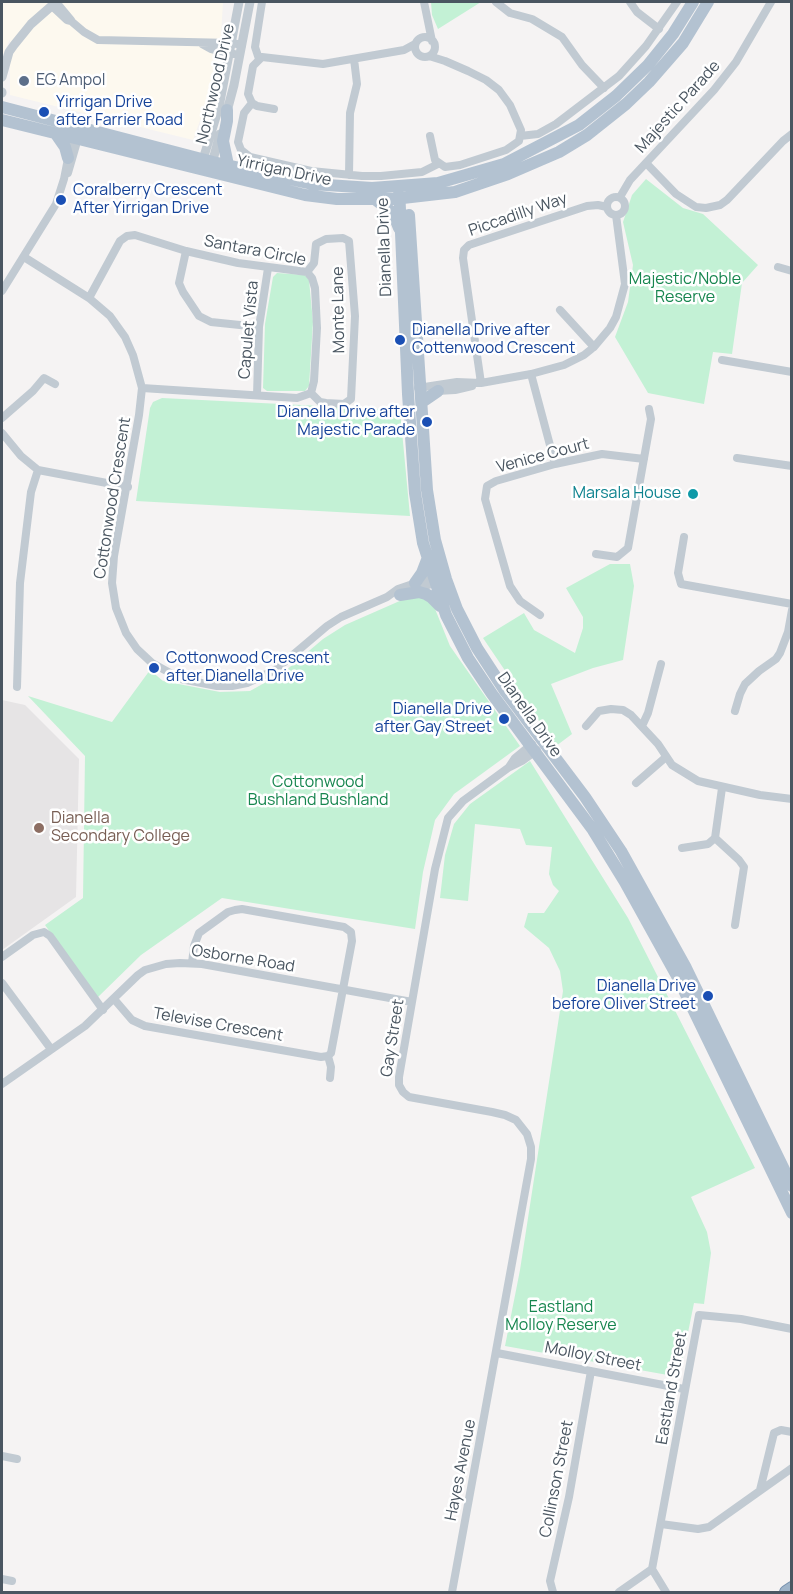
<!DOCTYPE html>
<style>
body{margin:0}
#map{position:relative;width:793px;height:1594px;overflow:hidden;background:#f5f3f3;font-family:Manrope,sans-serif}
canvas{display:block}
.frame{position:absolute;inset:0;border:3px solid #4a5661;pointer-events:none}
</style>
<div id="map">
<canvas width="793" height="1594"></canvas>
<div class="frame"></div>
</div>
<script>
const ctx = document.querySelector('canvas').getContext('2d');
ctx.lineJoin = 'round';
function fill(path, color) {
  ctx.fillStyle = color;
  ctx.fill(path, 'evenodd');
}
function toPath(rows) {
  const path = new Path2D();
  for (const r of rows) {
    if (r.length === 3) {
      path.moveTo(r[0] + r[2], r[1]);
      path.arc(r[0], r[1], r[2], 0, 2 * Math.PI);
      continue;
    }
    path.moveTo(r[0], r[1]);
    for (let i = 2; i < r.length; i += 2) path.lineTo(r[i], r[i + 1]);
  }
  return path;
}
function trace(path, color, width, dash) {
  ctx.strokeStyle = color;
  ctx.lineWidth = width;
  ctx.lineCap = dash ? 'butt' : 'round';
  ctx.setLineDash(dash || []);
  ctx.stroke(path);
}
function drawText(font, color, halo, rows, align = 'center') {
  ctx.font = font + ' Manrope,sans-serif';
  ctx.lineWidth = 5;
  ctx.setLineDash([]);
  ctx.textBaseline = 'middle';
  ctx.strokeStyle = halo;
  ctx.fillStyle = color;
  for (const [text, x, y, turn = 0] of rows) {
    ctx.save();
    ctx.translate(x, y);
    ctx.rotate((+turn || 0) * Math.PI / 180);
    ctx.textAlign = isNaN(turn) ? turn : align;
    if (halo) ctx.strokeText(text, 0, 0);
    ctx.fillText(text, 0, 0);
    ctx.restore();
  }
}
fill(toPath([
 [2,2,223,2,219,68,193,140,10,95,10,39,2,57]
]), '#fdf9ef');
fill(toPath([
 [2,700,25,705,79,759,76,897,2,950]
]), '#e6e4e5');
fill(toPath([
 [431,2,481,2,438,29,432,15],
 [646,179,683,208,703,214,758,265,742,283,732,354,713,352,704,404,648,393,615,337,628,302,633,265,623,222,632,195],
 [277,273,305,275,309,280,313,322,309,386,305,391,267,391,263,388,265,324,273,277],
 [162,398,400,410,410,516,136,501,150,408,153,402],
 [610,564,630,564,634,586,623,660,593,668,551,684,572,734,556,746,483,638,524,613,534,630,575,653,583,628,583,617,566,588],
 [427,589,450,646,520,746,454,794,435,820,423,872,415,929,222,898,141,955,97,998,45,925,83,898,85,756,28,696,112,722,150,670,163,681,220,692,250,691,284,672,323,639,345,625],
 [530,761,628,918,755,1168,691,1197,707,1232,711,1253,704,1304,694,1303,679,1377,505,1346,520,1270,563,991,560,971,549,948,524,927,528,913,544,913,559,891,553,885,549,874,552,847,526,845,520,829,475,824,468,901,440,898,445,855,454,824,470,804]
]), '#c3f1d5');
const trunk = toPath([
 [786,1592,792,1588]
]);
trace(trunk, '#7690ad', 14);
trace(toPath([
 [56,2,71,20],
 [424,2,432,41],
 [496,2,510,13,532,19,562,37,582,65,604,88],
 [630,2,637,12,659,29],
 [52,6,67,20,71,21,84,32,98,40,232,43,242,45],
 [425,47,10],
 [202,44,211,49,234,54],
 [429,56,445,61,468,71,486,80,499,90,510,105,521,130,519,141,506,150,460,165,445,167,435,160,430,136],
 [259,59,255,47,262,2],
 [252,103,244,113,238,142,241,150,250,157,311,171,362,176,381,176,422,172,438,164],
 [274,109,257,106,252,103,248,94,253,66,262,57,323,64,404,50,415,44],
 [520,136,538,134,556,124,619,76,646,46,677,2],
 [646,163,676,194,696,207,706,208,720,205,727,200,783,141,792,134],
 [68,173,79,135],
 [349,175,350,113,357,84,354,59],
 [616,206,9],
 [620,197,630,180,714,90,736,62,771,2],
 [186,251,179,283,183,292,199,316,211,322,259,327],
 [24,257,89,298,110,316,125,337,133,355,142,388,139,415,114,556,112,583,116,608,126,633,137,649,152,663,181,679,217,686,232,686,247,683,275,670,327,626,341,617,387,597,398,589,436,576],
 [778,267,792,271],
 [307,272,314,263,316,244,326,239,343,238,349,241,355,316,351,399,344,404,326,403,320,402,311,393],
 [2,291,56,204,64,179,73,133],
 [89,298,120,241,127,236,135,235,186,251,238,263,307,272,312,278,315,288,317,328,314,381,311,393,297,398,142,388],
 [560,310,594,347],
 [722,360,792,372],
 [531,374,555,464],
 [481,383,463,258,464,250,469,245,587,206,598,205,607,207],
 [418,388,457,382,481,383,531,374,564,365,584,355,594,347,610,328,616,317,625,284,616,215],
 [437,391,455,390,472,386],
 [257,395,259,327,268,268],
 [2,418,33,391,44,378,55,384],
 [2,433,21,456,38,470,128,487],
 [737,458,792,466],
 [684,537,678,573,681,584,792,604],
 [596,554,617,557,628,548,651,419,649,409],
 [414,590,440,581],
 [540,615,520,601,510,586,485,499,487,486,496,481,555,464,602,454,644,459],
 [17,687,20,583,31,492,38,470],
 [735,711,740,694,745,684,759,671,776,659,780,653,788,632,792,610],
 [586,726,599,711,611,709,623,710,631,715,658,744,672,765,698,781,760,795,792,799],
 [642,726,648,713,661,664],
 [509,767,515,758,532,744],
 [636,783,666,757],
 [715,838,739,860,744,867,735,925],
 [715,838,722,788],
 [682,848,708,844,715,838],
 [2,957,33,935,44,932,50,936,103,1010],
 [2,983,51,1049],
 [114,999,132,1020,145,1026,321,1057,328,1056,331,1053,352,941,351,932,344,927,242,909,235,910,228,912,199,933,194,946,192,963],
 [328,1056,331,1067,330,1078],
 [2,1084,85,1026,138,975,145,970,166,964,180,963,202,964,412,1002],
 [497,1353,684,1389],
 [2,1456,17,1459],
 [760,1490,774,1433,781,1430,792,1432],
 [661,1524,698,1529,709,1527,792,1468],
 [2,1579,12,1581],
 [452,1592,531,1159,531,1147,527,1134,516,1120,505,1115,492,1112,409,1097,403,1092,399,1085,399,1077,435,869,448,818,463,801,508,768,522,761,537,750],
 [553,1592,550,1581,569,1497,591,1371],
 [619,1592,652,1569],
 [666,1592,652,1569,699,1315,741,1319,792,1329]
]), '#c1cad2', 8);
trace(toPath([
 [2,77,9,52,14,45,31,24,56,2],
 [2,92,2,93],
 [226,115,234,85,250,2],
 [201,166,219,107,239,2],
 [211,167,220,134]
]), '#c1cad2', 9);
trace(toPath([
 [2,107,213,162,312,184,372,188,438,183,504,164,579,125,616,96,648,65,673,34,693,2],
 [227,110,227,121,223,141,228,165],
 [2,120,305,195,337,199,394,199,455,192,508,174,559,152,587,135,626,104,649,82,683,43,708,2],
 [56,134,65,147,68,158],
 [399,187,408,394,415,493,423,543,446,615,468,658,492,694,593,830,625,882,676,974,792,1213],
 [376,200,393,213,399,228],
 [409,215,427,490,435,540,446,579,457,609,477,648,505,691,585,797,621,851,686,968,792,1186],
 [422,402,438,391],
 [415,583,422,573,427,560],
 [400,595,419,592,426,594,431,597,440,606]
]), '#b3c2d1', 12);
trace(trunk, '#9fb4c9', 12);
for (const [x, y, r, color] of [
 [24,81,6,"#5c6f8a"],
 [44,112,6,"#1a4fb4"],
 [61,200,6,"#1a4fb4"],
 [400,340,6,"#1a4fb4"],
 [427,422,6,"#1a4fb4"],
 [693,494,6,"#0f9aa8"],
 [154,668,6,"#1a4fb4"],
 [504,719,6,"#1a4fb4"],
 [39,828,6,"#8d6e63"],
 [708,996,6,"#1a4fb4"]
]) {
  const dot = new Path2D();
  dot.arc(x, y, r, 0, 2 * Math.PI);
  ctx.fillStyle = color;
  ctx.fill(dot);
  trace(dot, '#fff', 2);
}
drawText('16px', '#4e5e75', '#fff', [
 ["EG Ampol",36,81]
], 'left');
drawText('16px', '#4a5661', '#fff', [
 ["Northwood Drive",216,84,-77],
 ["Majestic Parade",678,107,-48],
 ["Yirrigan Drive",284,171,12],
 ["Piccadilly Way",518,215,-19],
 ["Dianella Drive",385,247,-92],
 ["Santara Circle",255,251,11],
 ["Monte Lane",339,310,-91],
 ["Capulet Vista",249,330,-85],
 ["Venice Court",543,456,-15],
 ["Cottonwood Crescent",113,498,-81],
 ["Dianella Drive",529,715,55],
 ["Osborne Road",243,959,9],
 ["Televise Crescent",218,1025,10],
 ["Gay Street",393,1038,-81],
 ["Molloy Street",593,1357,11],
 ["Eastland Street",672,1388,-80],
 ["Hayes Avenue",461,1470,-79],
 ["Collinson Street",557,1479,-79]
]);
drawText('16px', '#164399', '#fff', [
 ["Yirrigan Drive",56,103],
 ["after Farrier Road",56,121],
 ["Coralberry Crescent",73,191],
 ["After Yirrigan Drive",73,209],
 ["Dianella Drive after",412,331],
 ["Cottenwood Crescent",412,349],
 ["Dianella Drive after",415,413,"right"],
 ["Majestic Parade",415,431,"right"],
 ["Cottonwood Crescent",166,659],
 ["after Dianella Drive",166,677],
 ["Dianella Drive",492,710,"right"],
 ["after Gay Street",492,728,"right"],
 ["Dianella Drive",696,987,"right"],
 ["before Oliver Street",696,1005,"right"]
], 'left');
drawText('16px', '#17864f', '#fff', [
 ["Majestic/Noble",685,280],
 ["Reserve",685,298],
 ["Cottonwood",318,783],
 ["Bushland Bushland",318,801],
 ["Eastland",561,1308],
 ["Molloy Reserve",561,1326]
]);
drawText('16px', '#0d838f', '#fff', [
 ["Marsala House",681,494]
], 'right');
drawText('16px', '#785e54', '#fff', [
 ["Dianella",51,819],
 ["Secondary College",51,837]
], 'left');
</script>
